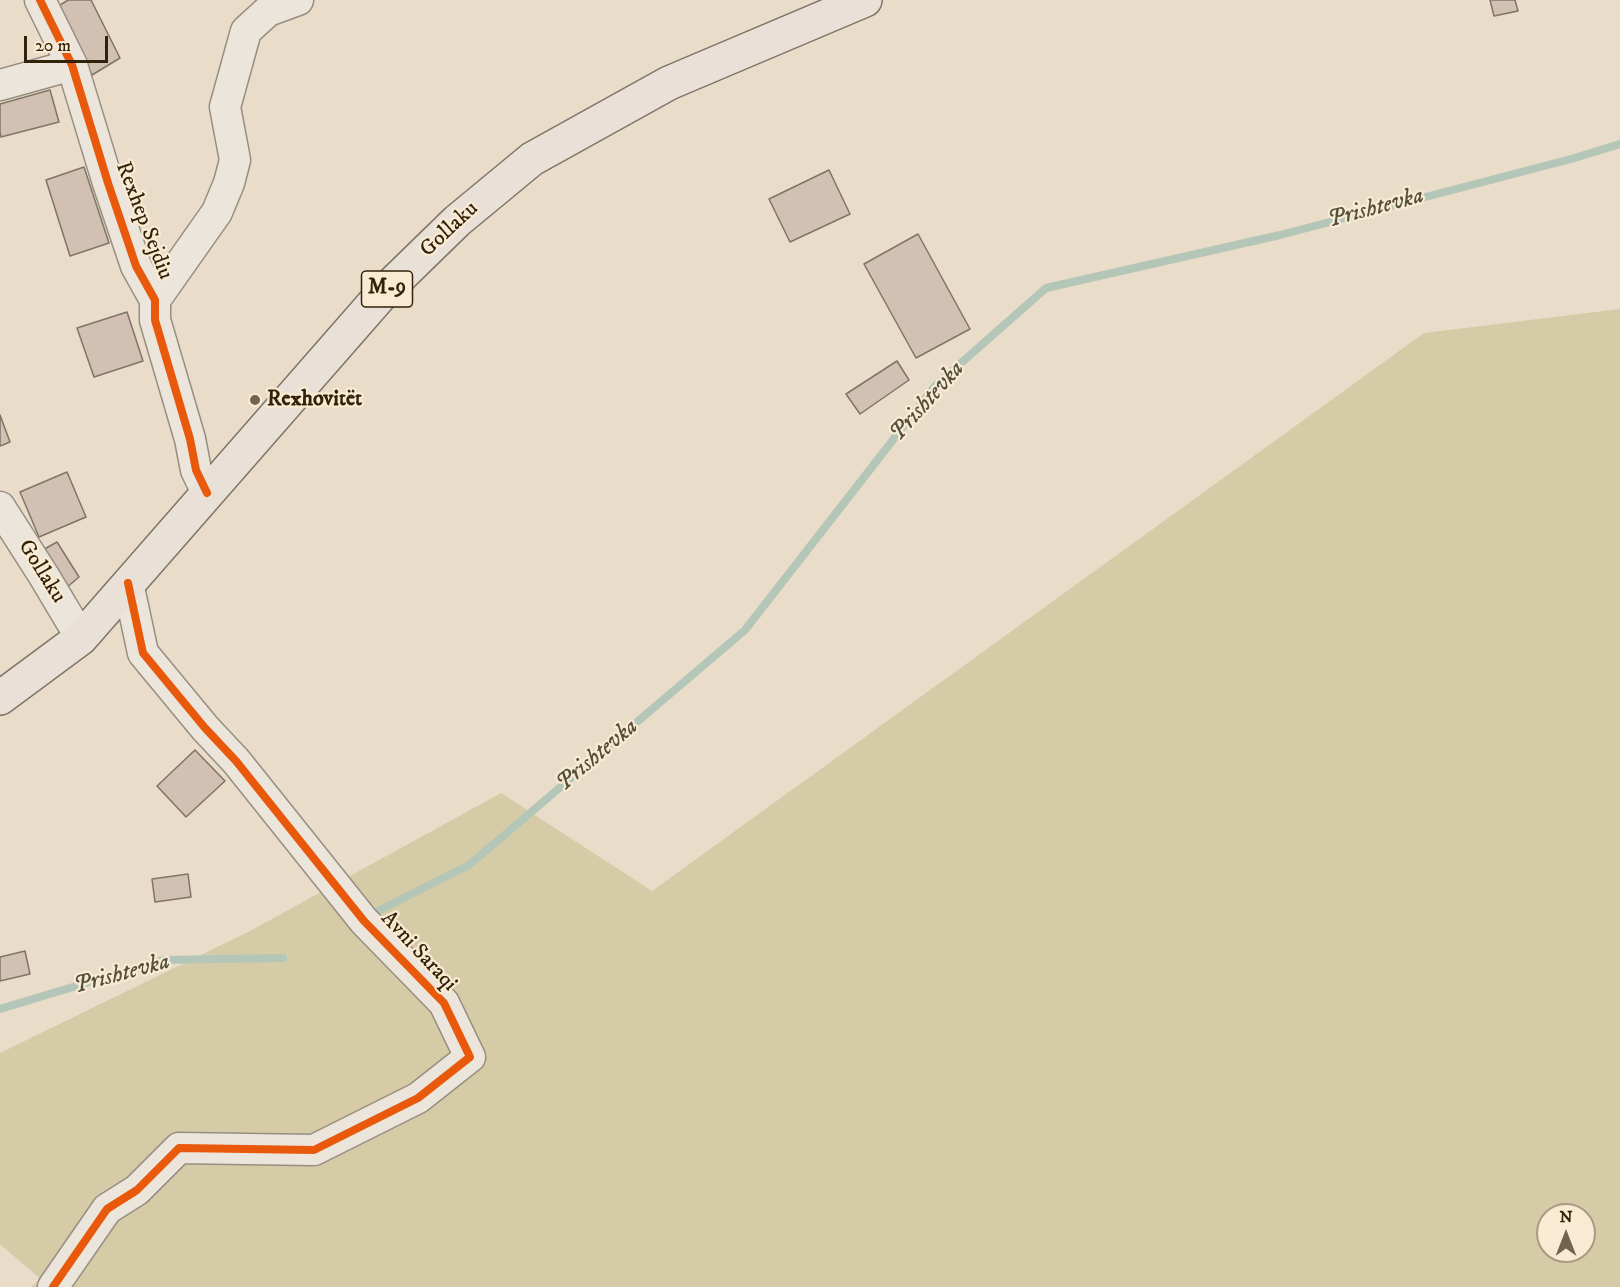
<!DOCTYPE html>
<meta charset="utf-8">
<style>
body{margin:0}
#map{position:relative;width:1620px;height:1287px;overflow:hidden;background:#e9dcc9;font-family:"IM FELL DW Pica",serif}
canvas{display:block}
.north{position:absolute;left:1536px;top:1203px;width:60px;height:60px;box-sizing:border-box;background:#f9ead3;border:2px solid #aa9a83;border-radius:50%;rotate:0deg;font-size:16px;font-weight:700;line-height:24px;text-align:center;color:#33220a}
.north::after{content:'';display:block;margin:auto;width:21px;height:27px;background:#73634d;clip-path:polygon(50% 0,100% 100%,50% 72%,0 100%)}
.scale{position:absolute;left:24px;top:36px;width:84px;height:27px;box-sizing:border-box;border:3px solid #33220a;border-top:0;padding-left:8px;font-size:18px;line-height:21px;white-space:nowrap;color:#33220a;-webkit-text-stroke:4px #f9ead3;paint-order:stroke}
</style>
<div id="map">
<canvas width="1620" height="1287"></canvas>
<div class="north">N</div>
<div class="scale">20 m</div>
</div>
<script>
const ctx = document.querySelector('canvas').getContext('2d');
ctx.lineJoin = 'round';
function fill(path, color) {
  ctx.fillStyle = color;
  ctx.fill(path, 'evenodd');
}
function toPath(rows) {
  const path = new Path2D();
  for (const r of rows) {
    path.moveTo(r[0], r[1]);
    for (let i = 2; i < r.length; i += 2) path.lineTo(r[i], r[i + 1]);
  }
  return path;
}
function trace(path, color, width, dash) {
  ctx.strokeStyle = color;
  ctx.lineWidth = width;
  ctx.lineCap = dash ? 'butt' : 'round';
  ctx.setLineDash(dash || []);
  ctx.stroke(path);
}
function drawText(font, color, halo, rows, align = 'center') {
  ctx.font = font + ' "IM FELL DW Pica",serif';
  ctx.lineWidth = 4.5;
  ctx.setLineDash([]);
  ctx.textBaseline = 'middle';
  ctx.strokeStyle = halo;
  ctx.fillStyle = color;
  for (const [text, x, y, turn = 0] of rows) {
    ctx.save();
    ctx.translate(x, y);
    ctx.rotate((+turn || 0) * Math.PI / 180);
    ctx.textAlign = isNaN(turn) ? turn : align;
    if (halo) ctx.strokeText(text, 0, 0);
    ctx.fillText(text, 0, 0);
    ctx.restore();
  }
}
fill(toPath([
 [1620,309,1620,1287,31,1287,38,1281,49,1286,0,1244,0,1053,250,931,501,793,652,891,1424,333],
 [1548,1215,1584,1215,1584,1251,1548,1251]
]), '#d5cca7');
trace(toPath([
 [378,911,469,865,745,630,935,386,1046,288,1280,235,1571,159,1620,144],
 [0,1009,163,960,283,958]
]), '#b4c6b7', 8);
const building = toPath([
 [68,0,91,0,120,58,92,75,57,7,68,0],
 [1490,0,1515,0,1518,11,1494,16,1490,0],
 [50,90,59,122,1,137,0,132,0,104,50,90],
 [84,167,109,243,70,256,46,180,84,167],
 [829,170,850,214,790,242,769,199,829,170],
 [918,234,970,329,916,358,864,264,918,234],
 [127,312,143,361,94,377,77,328,127,312],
 [897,361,909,380,860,414,846,394,897,361],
 [0,415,10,442,0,446,0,415],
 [67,472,86,517,39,537,20,492,67,472],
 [57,542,79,577,65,589,41,551,57,542],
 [195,750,225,781,186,817,157,786,195,750],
 [188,874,191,897,155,902,152,879,188,874],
 [25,951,30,974,0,981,0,957,25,951]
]);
fill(building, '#d2c0b2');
trace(building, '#7e7567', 1.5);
const minor = toPath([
 [40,0,72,65,108,183,136,266,155,300,155,320,190,439,196,470,207,493],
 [0,85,72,65],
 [155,300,217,212,229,183,235,160,225,107,246,31,268,11,298,0],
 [0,507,44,576,81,638],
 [53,1287,107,1209,137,1190,179,1148,314,1150,418,1098,470,1057,444,1003,364,921,236,761,205,728,143,653,128,583]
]);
const primary = toPath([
 [0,698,81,638,381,295,457,221,532,159,669,83,865,0]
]);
trace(minor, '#988e80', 33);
trace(primary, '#7e7567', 36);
trace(minor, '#ece5dc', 30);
trace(primary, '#e9e1d7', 33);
trace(toPath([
 [40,0,72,65,108,183,136,266,155,300,155,320,190,439,196,470,207,493],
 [53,1287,107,1209,137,1190,179,1148,314,1150,418,1098,470,1057,444,1003,364,921,236,761,205,728,143,653,128,583]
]), '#e8590c', 8);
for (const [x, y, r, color] of [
 [255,400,6,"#73634d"]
]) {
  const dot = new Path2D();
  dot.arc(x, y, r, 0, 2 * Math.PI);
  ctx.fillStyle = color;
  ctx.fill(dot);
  trace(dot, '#f9ead3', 2);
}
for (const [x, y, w] of [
 [387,289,51]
]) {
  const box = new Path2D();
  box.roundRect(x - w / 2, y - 18, w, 36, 4.5);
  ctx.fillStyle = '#f9ead3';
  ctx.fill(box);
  trace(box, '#33220a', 1.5);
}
drawText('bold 21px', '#33220a', null, [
 ["M-9",387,289]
]);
drawText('22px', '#33220a', '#f9ead3', [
 ["Rexhep Sejdiu",143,221,69],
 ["Gollaku",450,230,-43],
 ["Gollaku",41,572,58],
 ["Avni Saraqi",418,952,47]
]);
drawText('bold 22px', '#33220a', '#f9ead3', [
 ["Rexhovitët",267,400]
], 'left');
drawText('italic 24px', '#53503c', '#f9ead3', [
 ["Prishtevka",1376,209,-15],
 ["Prishtevka",928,402,-48],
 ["Prishtevka",598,756,-40],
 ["Prishtevka",122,975,-15]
]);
</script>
